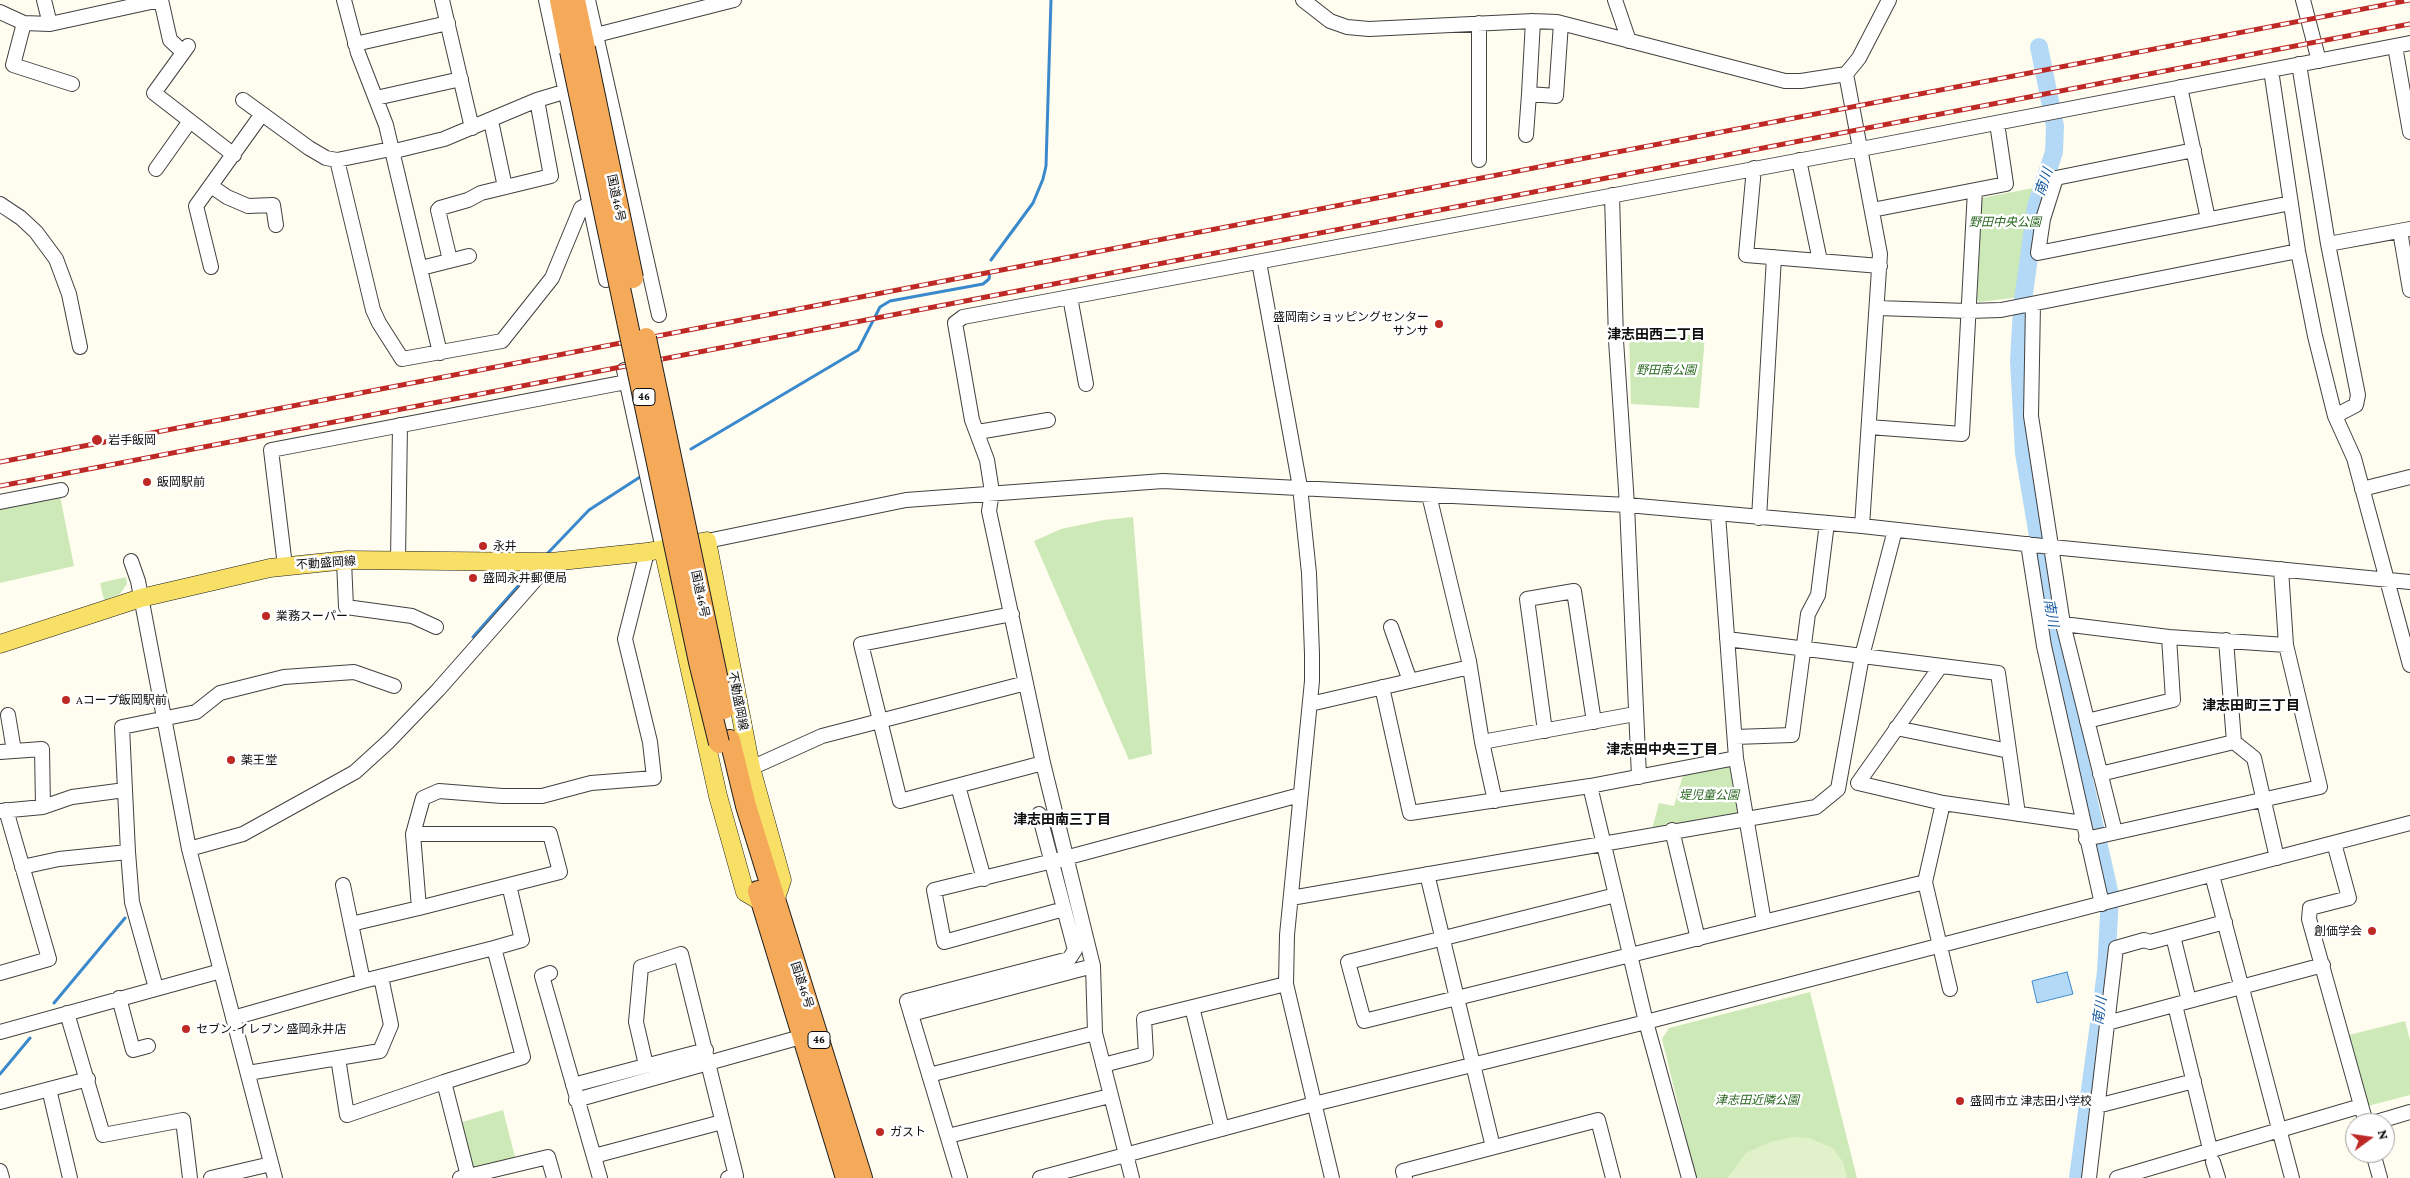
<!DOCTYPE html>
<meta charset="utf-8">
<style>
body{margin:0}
#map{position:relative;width:2410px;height:1178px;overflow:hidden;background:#fffdef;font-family:"Crimson Pro",serif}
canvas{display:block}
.north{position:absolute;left:2345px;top:1113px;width:50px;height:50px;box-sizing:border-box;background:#fff;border:1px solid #9f9f9f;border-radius:50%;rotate:76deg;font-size:14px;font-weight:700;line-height:20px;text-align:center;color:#0e0e0e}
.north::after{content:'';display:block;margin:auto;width:18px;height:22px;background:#be2925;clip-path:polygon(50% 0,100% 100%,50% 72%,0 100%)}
</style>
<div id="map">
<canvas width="2410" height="1178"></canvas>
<div class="north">N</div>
</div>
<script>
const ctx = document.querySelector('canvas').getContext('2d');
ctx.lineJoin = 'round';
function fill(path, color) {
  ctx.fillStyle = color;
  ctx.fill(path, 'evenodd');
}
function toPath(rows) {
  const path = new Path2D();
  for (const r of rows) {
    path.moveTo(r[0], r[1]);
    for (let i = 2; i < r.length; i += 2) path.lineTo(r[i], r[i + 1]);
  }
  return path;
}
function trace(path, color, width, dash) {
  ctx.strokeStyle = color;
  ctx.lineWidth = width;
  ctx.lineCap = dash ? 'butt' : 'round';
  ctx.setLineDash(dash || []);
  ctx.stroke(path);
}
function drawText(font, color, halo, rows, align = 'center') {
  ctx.font = font + ' "Crimson Pro","Noto Sans JP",serif';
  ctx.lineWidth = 5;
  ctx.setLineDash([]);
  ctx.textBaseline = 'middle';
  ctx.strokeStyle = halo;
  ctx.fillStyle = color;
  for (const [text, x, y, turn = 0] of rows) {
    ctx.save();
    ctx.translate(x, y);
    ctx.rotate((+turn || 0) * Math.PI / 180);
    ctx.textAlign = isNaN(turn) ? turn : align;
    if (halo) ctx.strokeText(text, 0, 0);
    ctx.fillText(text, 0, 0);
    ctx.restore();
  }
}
fill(toPath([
 [2038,187,2029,215,2020,297,1979,302,1977,299,1982,198],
 [1629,331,1705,336,1699,408,1631,404],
 [59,491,74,566,0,583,0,502],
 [1133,517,1152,754,1129,760,1034,541,1061,529,1104,520],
 [126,577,127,584,120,594,104,600,100,583],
 [1729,767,1731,769,1739,812,1737,815,1652,829,1659,803,1674,806,1683,775],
 [1810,992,1857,1178,1696,1178,1662,1039,1669,1028],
 [2405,1021,2410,1040,2410,1095,2368,1106,2349,1035],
 [503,1110,515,1157,470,1170,459,1123]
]), '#cee9b8');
fill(toPath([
 [1793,1137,1809,1138,1833,1148,1843,1162,1847,1178,1727,1178,1746,1153,1770,1142]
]), '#e1f1ca');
const water = toPath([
 [2067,972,2073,994,2037,1003,2032,981,2067,972]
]);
fill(water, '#b4d9f6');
trace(water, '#3a89cd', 1);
trace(toPath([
 [991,260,1033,203,1043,179,1046,166,1051,0],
 [691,449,858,350,880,307,890,301,983,284,989,279,990,272],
 [545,556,589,510,640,477],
 [473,637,534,568],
 [54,1003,125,918],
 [0,1074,30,1038]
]), '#3a89cd', 3);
trace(toPath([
 [2039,47,2055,126,2054,152,2036,206,2022,308,2019,361,2024,453,2064,691,2110,895,2106,972,2078,1178]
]), '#b4d9f6', 18);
const minor = toPath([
 [44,0,50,24],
 [161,0,170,40,183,52],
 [344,0,358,53,386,125,440,353],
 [442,0,472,128],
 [546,0,606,280],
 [588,0,596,35,734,0],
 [1303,0,1330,21,1347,27,1369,29,1533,21,1557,22,1785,81,1801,81,1846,74,1859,58,1889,0],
 [1615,0,1629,41],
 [2303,0,2319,61],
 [0,12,24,23,50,24,160,0],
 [24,23,13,65,72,84],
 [1479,23,1479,160],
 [596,35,659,315],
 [355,44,448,23],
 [188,46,154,93,234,155],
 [2395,46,2410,132],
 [2299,64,2328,244,2358,395,2356,405,2335,416],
 [2271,70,2298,251,2315,336,2335,416,2354,458,2410,665],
 [1846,74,1880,254,1862,526],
 [2180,87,2208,219],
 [1529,94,1533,21],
 [376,98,461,79],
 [243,100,309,148,326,158,337,160,386,150,399,150,444,139,537,100,567,91],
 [491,121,505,187],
 [1526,135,1529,94,1556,96,1561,23],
 [2194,150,2056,178,2043,219,2038,253,2291,203],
 [337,160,373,310,379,323,402,359,502,341,552,278,581,208,591,203],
 [1799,160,1820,261],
 [1754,168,1746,255,1880,266],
 [156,169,190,121],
 [211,186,227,197,248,206,273,205,276,225],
 [1612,195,1616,340,1627,505,1639,777],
 [0,204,21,218,36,232,56,259,69,294,80,347],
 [1872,210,2006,184,1997,123],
 [2400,231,2410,290],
 [2328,244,2410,229],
 [450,260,438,210,440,208,468,200,481,193,551,176,537,100],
 [1259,262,1300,487,1309,573,1312,654,1312,681,1287,935,1286,984,1332,1178],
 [211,267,196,206,262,114],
 [421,268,469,256],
 [1070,297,1086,384],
 [2033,304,2031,416,2063,624,2169,637,2286,645],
 [1877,308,1968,311,2001,310,2298,251],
 [624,370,663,549],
 [1869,427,1962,434,1975,190],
 [978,432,1048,420],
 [2362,489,2410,477],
 [1429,495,1469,661,1482,742,1495,801],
 [0,502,61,490],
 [1718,514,1736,758,1764,922],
 [1759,518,1774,257],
 [707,541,906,500,1163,481,1627,505,1862,526,2052,547,2410,582],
 [2028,544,2044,646,2102,904],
 [398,560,400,425],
 [131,561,138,581,189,849,275,1178],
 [344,561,346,607,412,616,436,627],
 [285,566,271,450,626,382],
 [1012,614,861,644,900,801,1043,763],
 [2063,624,2115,832],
 [1391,627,1410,681],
 [1727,639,1998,673,2018,814],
 [2226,640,2234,742,2254,758,2277,858],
 [1940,667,1858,783,1943,803,2083,823],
 [1382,687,1410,813,1590,786,1736,758],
 [1310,704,1470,667],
 [2087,721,2173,700,2169,637],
 [1896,728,2009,751],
 [1545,731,1527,599,1574,591,1594,722],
 [1735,737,1792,735,1808,614,1818,595,1827,523],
 [1482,742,1635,714],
 [14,751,42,749,43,807],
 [0,752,14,751,8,715],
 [751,768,822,736,1026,683],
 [2100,774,2234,742],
 [958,786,984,879],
 [1590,786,1646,1022,1689,1178],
 [1943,803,1925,882,1950,989],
 [0,811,43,807,72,797,125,790,122,727,196,712,220,693,284,677,354,672,394,686],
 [1672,830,1698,939],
 [413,834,550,834,560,872,419,908],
 [2086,839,2320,787,2286,645,2281,569],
 [2334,843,2349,898,2310,908,2309,919,2366,1123],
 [189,849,243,834,355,772,389,741,438,690,551,562],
 [128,852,132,902,156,988],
 [22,867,59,859,128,852,125,790],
 [1427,874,1493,1147],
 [2212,875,2292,1178],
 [343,885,351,924],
 [1616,895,1348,962,1364,1021,1925,882],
 [1291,898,1816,807,1838,789,1862,656,1895,530],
 [1064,909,944,942,934,890,1065,858,1300,795],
 [2173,936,2189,1001],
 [494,948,522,940,509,885],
 [0,973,49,959,6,810],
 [550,973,542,976,600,1178],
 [363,981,351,924,419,908,413,834,423,798,439,791,502,796,542,796,591,783,654,778,650,742,625,639,647,552],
 [119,998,133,1050,148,1046],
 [2175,1005,2210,1149],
 [1192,1007,1222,1129],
 [67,1013,103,1135,183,1120,190,1178],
 [911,1014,1093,966],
 [233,1018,363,981,494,948,523,1057,444,1082,468,1176],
 [2107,1023,2323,965],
 [0,1032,221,971],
 [338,1058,380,1051,391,1025,381,977],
 [646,1065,636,1022,641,967,681,954,736,1176,728,1178],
 [1103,1065,1146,1054,1144,1019,1286,984],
 [248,1073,338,1058,347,1115,444,1082],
 [929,1075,1095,1033],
 [573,1085,706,1050],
 [49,1089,70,1178],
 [576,1100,801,1037],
 [0,1102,88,1079],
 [2097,1106,2194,1081],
 [2373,1123,2410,1112],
 [948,1136,1110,1096],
 [2373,1153,2380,1178],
 [594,1156,722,1122],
 [2213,1162,2218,1178],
 [0,1171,2,1178],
 [211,1178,271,1164],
 [460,1178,548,1157,554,1178],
 [960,1178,907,1001,1069,959,1075,950,1039,814],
 [1040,1178,1314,1104,1646,1022,2410,823],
 [1132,1178,1095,1033,1093,966,1043,763,989,511,992,492,987,460,972,420,955,323,963,317,1861,149,2410,43],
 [1405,1178,1403,1171,1598,1120,1613,1178],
 [2089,1178,2116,948,2144,940,2150,942,2225,922],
 [2117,1178,2361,1106]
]);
const major = toPath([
 [663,549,718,796,745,892,760,901],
 [0,644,141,598,270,568,347,560,551,562,647,552,707,541,751,768,782,880,775,901]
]);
const highway = toPath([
 [560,0,570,51],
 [575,0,585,48],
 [730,740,746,806,862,1178],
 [758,891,846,1178]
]);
trace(minor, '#414141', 16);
trace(major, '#1f1f1f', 19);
trace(highway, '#1f1f1f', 22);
trace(minor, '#fff', 14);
trace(major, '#f8df65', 18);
trace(highway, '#f4aa58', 20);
const rail = toPath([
 [0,462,2410,0],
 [0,486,2410,24]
]);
trace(rail, '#be2925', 5);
trace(rail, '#fff', 3, [9]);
const highwayBridge = toPath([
 [585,48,633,278],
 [570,51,699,662,719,743],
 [646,338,724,709]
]);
trace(highwayBridge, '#1f1f1f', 22, []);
trace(highwayBridge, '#f4aa58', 20);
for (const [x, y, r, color] of [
 [1439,324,5,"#be2925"],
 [97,440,6,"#be2925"],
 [147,482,5,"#be2925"],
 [483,546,5,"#be2925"],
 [473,578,5,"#be2925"],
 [266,616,5,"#be2925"],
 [66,700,5,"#be2925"],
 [231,760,5,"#be2925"],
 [2372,931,5,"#be2925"],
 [186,1029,5,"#be2925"],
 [1960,1101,5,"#be2925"],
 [880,1132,5,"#be2925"]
]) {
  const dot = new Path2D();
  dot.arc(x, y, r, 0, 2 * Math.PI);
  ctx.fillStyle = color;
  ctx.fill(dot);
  trace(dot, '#fff', 2);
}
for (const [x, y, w] of [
 [644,397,22],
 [819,1040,22]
]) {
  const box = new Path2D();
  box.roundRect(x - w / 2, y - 8.5, w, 17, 4);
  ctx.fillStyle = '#fff';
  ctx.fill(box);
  trace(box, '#0e0e0e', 1);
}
drawText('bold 11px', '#0e0e0e', null, [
 ["46",644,397],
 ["46",819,1040]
]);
drawText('12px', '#0e0e0e', '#fff', [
 ["国道46号",616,198,78],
 ["不動盛岡線",326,563,-4],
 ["国道46号",700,594,78],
 ["不動盛岡線",738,701,79],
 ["国道46号",802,985,72]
]);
drawText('italic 12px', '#28661e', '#fff', [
 ["野田中央公園",2005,222],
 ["野田南公園",1666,370],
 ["堤児童公園",1709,795],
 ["津志田近隣公園",1757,1100]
]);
drawText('12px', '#0e0e0e', '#fff', [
 ["盛岡南ショッピングセンター",1429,317,"right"],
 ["サンサ",1429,331,"right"],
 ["岩手飯岡",108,440],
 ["飯岡駅前",157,482],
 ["永井",493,546],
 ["盛岡永井郵便局",483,578],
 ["業務スーパー",276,616],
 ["Aコープ飯岡駅前",76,700],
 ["薬王堂",241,760],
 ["創価学会",2362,931,"right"],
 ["セブン-イレブン 盛岡永井店",196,1029],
 ["盛岡市立 津志田小学校",1970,1101],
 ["ガスト",890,1132]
], 'left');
drawText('italic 14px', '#175ba0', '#fff', [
 ["南川",2044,182,-71],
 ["南川",2051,613,80],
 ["南川",2100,1011,-82]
]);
drawText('bold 14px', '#0e0e0e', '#fff', [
 ["津志田西二丁目",1656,335],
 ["津志田町三丁目",2251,706],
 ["津志田中央三丁目",1662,750],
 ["津志田南三丁目",1062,820]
]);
</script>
